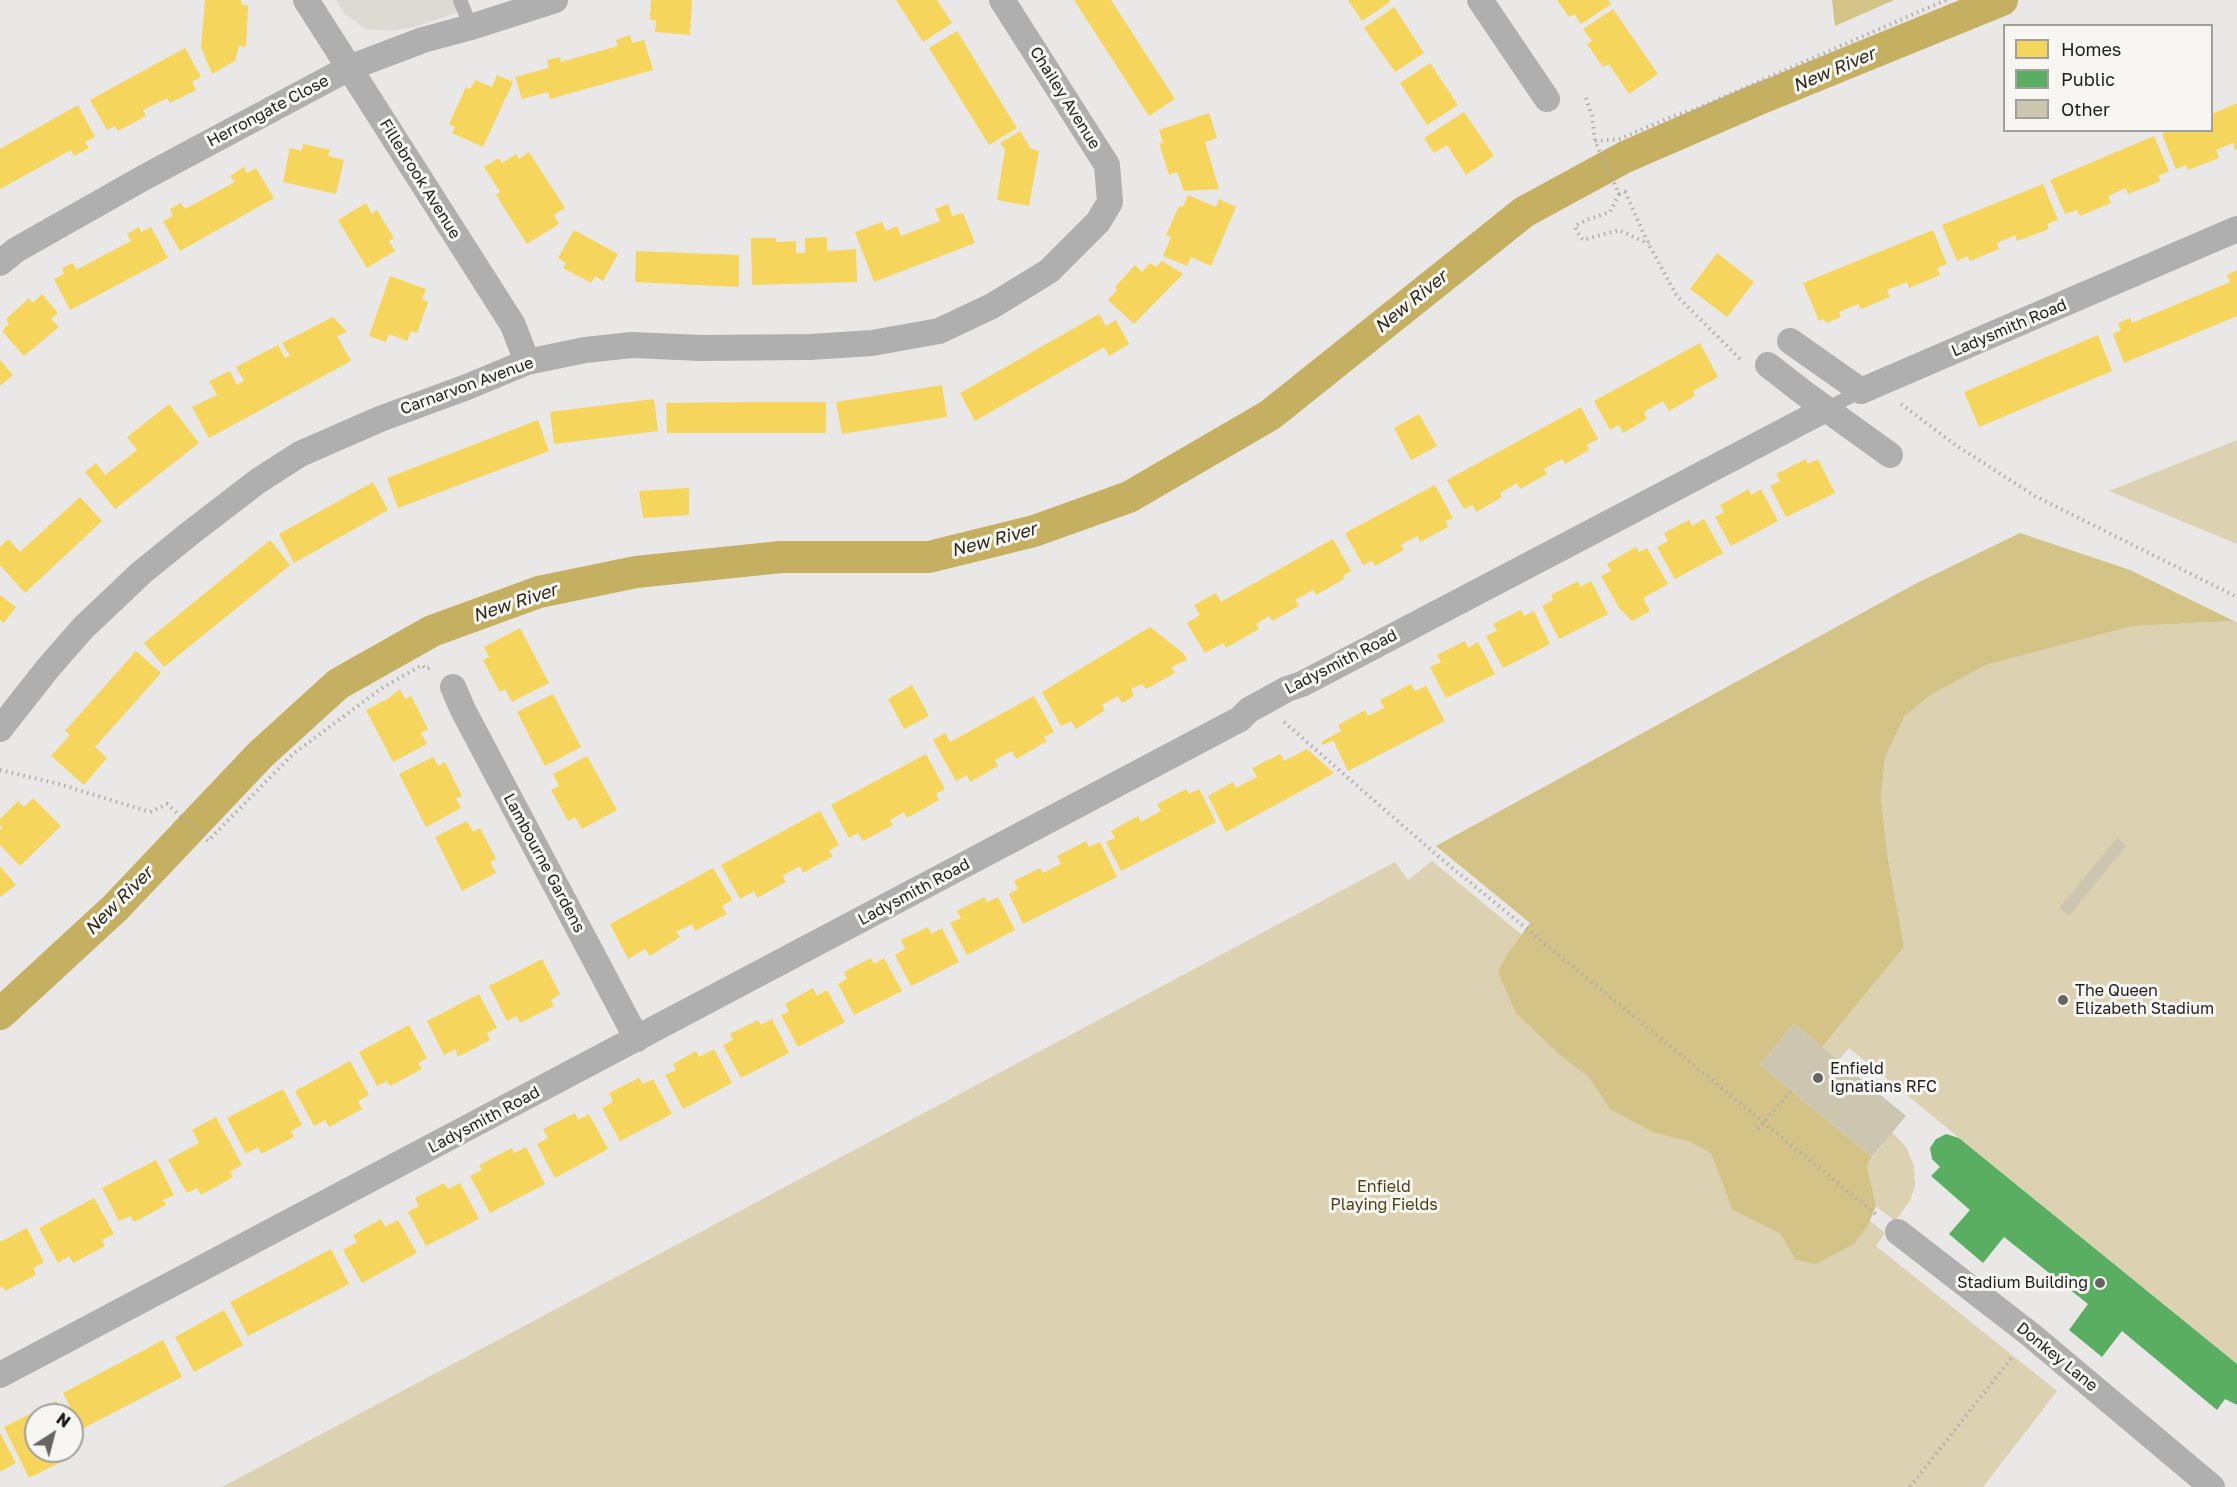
<!DOCTYPE html>
<style>
body{margin:0}
#map{position:relative;width:2237px;height:1487px;overflow:hidden;background:#e9e8e6;font-family:"Golos Text",sans-serif}
canvas{display:block}
.legend{position:absolute;left:2003px;top:24px;width:210px;height:108px;box-sizing:border-box;background:#f7f6f3;border:2px solid #a0a09d;margin:0;padding:8px 10px;list-style:none;font-size:18px;color:#1e1e1d}
.legend li{display:flex;align-items:center;gap:12px;height:30px}
.legend b{width:30px;border:2px solid #a0a09d}
.north{position:absolute;left:24px;top:1403px;width:60px;height:60px;box-sizing:border-box;background:#f7f6f3;border:2px solid #a0a09d;border-radius:50%;rotate:36deg;font-size:16px;font-weight:700;line-height:24px;text-align:center;color:#1e1e1d}
.north::after{content:'';display:block;margin:auto;width:21px;height:27px;background:#656563;clip-path:polygon(50% 0,100% 100%,50% 72%,0 100%)}
</style>
<div id="map">
<canvas width="2237" height="1487"></canvas>
<ul class="legend">
<li><b style="height:16px;background:#f6d55c"></b>Homes</li>
<li><b style="height:16px;background:#5aae61"></b>Public</li>
<li><b style="height:16px;background:#ccc5b0"></b>Other</li>
</ul>
<div class="north">N</div>
</div>
<script>
const ctx = document.querySelector('canvas').getContext('2d');
ctx.lineJoin = 'round';
function fill(path, color) {
  ctx.fillStyle = color;
  ctx.fill(path, 'evenodd');
}
function toPath(rows) {
  const path = new Path2D();
  for (const r of rows) {
    path.moveTo(r[0], r[1]);
    for (let i = 2; i < r.length; i += 2) path.lineTo(r[i], r[i + 1]);
  }
  return path;
}
function trace(path, color, width, dash) {
  ctx.strokeStyle = color;
  ctx.lineWidth = width;
  ctx.lineCap = dash ? 'butt' : 'round';
  ctx.setLineDash(dash || []);
  ctx.stroke(path);
}
function drawText(font, color, halo, rows, align = 'center') {
  ctx.font = font + ' "Golos Text",sans-serif';
  ctx.lineWidth = 6;
  ctx.setLineDash([]);
  ctx.textBaseline = 'middle';
  ctx.strokeStyle = halo;
  ctx.fillStyle = color;
  for (const [text, x, y, turn = 0] of rows) {
    ctx.save();
    ctx.translate(x, y);
    ctx.rotate((+turn || 0) * Math.PI / 180);
    ctx.textAlign = isNaN(turn) ? turn : align;
    if (halo) ctx.strokeText(text, 0, 0);
    ctx.fillText(text, 0, 0);
    ctx.restore();
  }
}
fill(toPath([
 [336,0,468,0,471,8,414,27,391,31,365,29,345,14]
]), '#dcdad3');
fill(toPath([
 [2237,440,2237,544,2109,491],
 [2234,621,2237,623,2237,1364,1849,1048,1838,1061,1822,1047,1904,947,1888,859,1881,798,1885,758,1904,717,1929,696,1986,665,2133,626],
 [1432,861,1885,1233,1876,1246,2057,1391,1983,1487,222,1487,1395,862,1408,880],
 [1892,1132,1906,1147,1914,1166,1915,1185,1910,1201,1895,1221,1876,1206,1867,1165]
]), '#dcd1b0');
fill(toPath([
 [1832,0,1894,0,1835,26],
 [2020,533,2130,570,2234,621,2133,626,1986,665,1929,696,1904,717,1885,758,1881,798,1888,859,1904,947,1822,1047,1794,1024,1760,1065,1872,1157,1867,1165,1876,1206,1868,1225,1854,1244,1816,1264,1806,1262,1795,1259,1781,1234,1733,1210,1711,1153,1691,1142,1653,1132,1610,1109,1589,1077,1560,1055,1516,1013,1498,972,1507,955,1530,923,1436,846,1915,584]
]), '#d4c387');
fill(toPath([
 [205,0,241,0,242,5,248,5,246,47,239,46,235,61,212,74,201,47],
 [651,0,692,0,690,35,655,32,656,20,650,20],
 [896,0,937,0,952,23,923,42],
 [1074,0,1111,0,1175,99,1149,116],
 [1348,0,1389,0,1390,2,1362,21],
 [1557,0,1608,0,1611,4,1581,24,1574,14,1569,17],
 [1394,7,1424,53,1395,72,1364,28],
 [1613,9,1658,74,1629,94,1609,64,1603,67,1587,44,1592,41,1583,29],
 [957,31,1017,128,989,145,929,48],
 [630,35,632,43,644,40,653,70,550,99,548,92,522,99,515,77,549,68,547,60,560,57,561,62,618,46,616,40],
 [185,48,201,77,192,82,196,90,170,103,167,98,143,110,146,116,118,131,115,126,107,130,90,100],
 [1430,63,1458,105,1427,125,1400,83],
 [497,75,513,82,483,147,452,133,455,127,449,124,466,87,470,89,475,80,492,87],
 [2237,103,2237,149,2235,150,2233,143,2216,150,2219,158,2188,170,2186,165,2176,169,2162,134,2170,130,2212,130,2212,114],
 [78,105,95,137,85,142,89,148,74,156,71,150,0,189,0,149],
 [1464,112,1494,156,1466,175,1447,145,1434,153,1424,138],
 [1209,113,1217,138,1205,142,1219,189,1184,191,1177,172,1169,175,1159,143,1163,143,1159,130],
 [1020,131,1031,149,1039,151,1029,206,997,200,1005,149,1000,143],
 [2154,136,2169,171,2158,176,2161,181,2128,194,2126,188,2108,196,2111,203,2080,216,2077,210,2065,214,2050,180],
 [303,144,330,150,328,156,344,160,336,194,283,182,290,148,302,151],
 [529,152,565,208,554,215,559,224,527,244,496,195,500,192,484,167,499,158,502,163,516,154,519,159],
 [244,167,247,173,256,168,274,198,180,251,163,221,173,216,170,209,181,203,185,209,235,182,230,176],
 [2043,184,2058,220,2047,224,2049,229,2017,241,2015,235,1997,243,1999,249,1970,261,1967,256,1957,261,1942,225],
 [1188,195,1216,207,1219,199,1236,207,1211,266,1191,257,1187,266,1163,256,1171,237,1166,235,1179,206,1183,207],
 [366,203,372,214,377,210,394,238,389,241,395,251,367,268,338,220],
 [948,204,952,216,963,213,975,243,874,282,855,232,882,222,886,231,897,226,901,236,940,221,935,209],
 [139,227,141,232,151,227,168,258,70,310,54,279,64,274,62,268,73,263,76,270,131,241,127,234],
 [574,230,618,254,603,281,595,276,591,283,563,268,566,263,558,258],
 [1933,230,1947,264,1937,268,1940,275,1909,288,1907,282,1887,290,1890,297,1861,309,1858,304,1839,312,1841,317,1826,323,1824,319,1819,321,1803,283],
 [827,237,827,251,856,249,857,282,752,285,751,238,776,238,776,242,796,241,796,253,805,253,805,238],
 [636,251,739,255,739,287,635,282],
 [1717,253,1754,282,1727,317,1690,289],
 [1162,261,1183,274,1134,324,1108,300,1117,290,1115,287,1135,265,1142,272,1150,263,1156,267],
 [2237,270,2237,316,2124,363,2113,334,2121,330,2118,323,2130,318,2132,323,2230,282,2227,275],
 [390,276,426,289,422,299,428,302,417,333,411,331,407,341,389,334,386,342,369,336],
 [42,294,58,313,51,319,59,327,24,356,2,331,9,324,6,319,29,298,33,303],
 [1099,314,1106,326,1116,320,1129,344,1109,356,1104,347,975,421,960,393],
 [333,317,347,332,337,336,351,361,209,438,192,407,217,395,209,381,230,371,237,385,244,381,236,367,278,345,285,358,290,356,282,343],
 [2098,335,2112,371,1979,427,1964,392],
 [1700,343,1718,377,1693,391,1695,396,1669,411,1663,401,1644,412,1647,419,1623,433,1619,425,1610,430,1594,401],
 [0,360,13,375,0,386],
 [942,385,947,417,842,434,836,402],
 [654,399,658,431,554,444,550,412],
 [746,402,826,402,826,433,667,433,666,403],
 [169,404,199,443,115,509,85,472,96,463,105,475,137,450,127,437],
 [1581,407,1598,439,1587,445,1589,450,1565,464,1562,459,1544,469,1547,474,1520,489,1517,483,1500,493,1502,497,1476,512,1473,505,1464,509,1447,480],
 [1419,414,1437,446,1411,460,1394,428],
 [538,420,549,451,398,508,387,478],
 [1806,459,1808,464,1818,459,1835,493,1786,517,1770,486,1780,481,1776,474],
 [373,482,388,510,294,563,279,534],
 [1435,485,1453,518,1446,521,1448,527,1420,542,1417,536,1401,545,1404,550,1375,566,1372,561,1363,565,1345,533],
 [689,488,689,515,643,518,639,491],
 [1749,489,1751,495,1761,489,1778,521,1731,546,1715,517,1724,512,1720,505],
 [80,497,102,521,25,593,0,565,0,547,8,539,20,552],
 [1704,519,1723,553,1675,579,1657,547,1668,541,1664,533,1689,520,1692,526],
 [1333,539,1351,571,1343,576,1344,579,1316,595,1313,590,1295,600,1299,606,1272,621,1269,616,1256,624,1259,629,1226,648,1223,643,1205,653,1187,623,1200,615,1194,605,1216,593,1221,602],
 [270,540,290,565,164,667,144,643],
 [1636,547,1639,552,1647,548,1668,584,1643,598,1650,611,1632,621,1619,608,1601,576,1611,571,1607,564],
 [1578,581,1580,587,1591,581,1608,614,1559,639,1542,606,1553,600,1551,595],
 [0,595,16,607,4,623,0,620],
 [1521,610,1524,616,1534,611,1550,644,1503,668,1486,636,1497,631,1493,624],
 [1150,627,1183,653,1187,660,1171,667,1175,673,1146,689,1142,684,1131,689,1134,696,1122,703,1118,696,1102,705,1105,710,1076,729,1071,721,1061,726,1042,692],
 [520,628,549,683,512,702,505,689,500,692,483,660,489,657,484,647],
 [1465,641,1468,648,1478,642,1495,674,1446,698,1430,667,1441,662,1437,655],
 [136,651,161,673,95,747,107,758,84,785,51,756,70,735,65,731],
 [1411,684,1415,691,1426,686,1445,721,1348,771,1333,740,1323,745,1321,742,1341,731,1338,725,1365,710,1368,716,1384,708,1380,700],
 [912,685,929,716,904,729,888,699],
 [400,689,405,699,411,696,428,729,421,733,427,744,393,762,366,710,389,698],
 [553,694,581,747,545,766,517,712],
 [1034,696,1054,732,1044,737,1047,741,1016,759,1012,751,995,760,998,766,970,782,967,775,956,781,933,740,945,733,950,742],
 [1307,749,1334,773,1226,832,1208,796,1233,782,1236,788,1257,777,1252,768,1280,754,1284,761],
 [926,754,945,789,936,794,939,800,907,818,904,812,890,820,893,825,863,841,858,833,849,838,831,805],
 [587,756,617,810,582,829,575,817,568,821,551,790,559,786,553,774],
 [433,757,438,766,445,762,462,796,456,798,461,808,426,827,399,774],
 [1186,789,1189,794,1199,789,1216,822,1121,871,1106,842,1115,838,1111,831,1138,816,1141,822,1161,811,1157,804],
 [33,798,61,826,20,866,0,845,0,830,2,828,0,825,0,819,18,801,24,807],
 [820,811,839,845,829,851,833,856,803,873,800,866,782,876,786,882,757,898,754,891,740,899,721,865],
 [467,821,473,832,480,828,496,859,490,862,496,873,462,891,435,837],
 [1086,841,1089,847,1100,842,1117,877,1023,924,1009,894,1018,889,1014,881,1040,868,1043,873,1061,864,1057,856],
 [0,866,16,885,0,897],
 [713,868,732,900,722,906,727,914,695,931,692,924,676,932,680,937,650,956,645,949,628,959,610,924],
 [984,897,987,902,998,897,1015,930,967,955,950,923,961,918,957,911],
 [928,927,931,934,942,928,959,962,911,986,895,955,905,949,901,940],
 [871,958,874,964,884,958,902,991,854,1015,838,984,847,979,844,972],
 [542,959,560,994,551,1000,554,1006,520,1023,517,1016,507,1021,489,986],
 [813,988,817,996,827,990,845,1022,798,1047,781,1015,789,1012,785,1004],
 [479,994,497,1028,487,1033,490,1040,458,1057,455,1049,444,1055,427,1021],
 [772,1019,789,1053,741,1078,723,1045,733,1040,730,1034,758,1020,761,1025],
 [409,1025,427,1058,418,1063,422,1069,390,1086,387,1081,377,1086,359,1052],
 [714,1049,732,1083,683,1109,665,1075,676,1070,673,1064,696,1051,699,1057],
 [350,1061,369,1095,358,1101,362,1109,329,1127,325,1120,314,1126,295,1091],
 [639,1078,643,1084,653,1079,672,1114,620,1141,602,1108,613,1102,609,1093],
 [283,1089,302,1125,291,1131,294,1137,261,1154,258,1147,246,1154,227,1118],
 [575,1113,578,1120,589,1114,608,1149,555,1178,537,1144,548,1138,543,1129],
 [216,1117,242,1165,230,1172,233,1177,201,1195,197,1188,187,1193,168,1160,199,1143,192,1130],
 [526,1147,545,1184,490,1213,470,1176,482,1170,479,1165,512,1148,514,1153],
 [156,1160,174,1195,163,1200,166,1205,134,1222,130,1216,119,1221,102,1188],
 [444,1183,448,1189,460,1183,479,1219,426,1246,408,1212,419,1206,415,1198],
 [94,1198,114,1234,102,1240,105,1246,73,1263,69,1256,58,1263,39,1228],
 [381,1219,385,1227,398,1220,417,1253,362,1283,343,1250,357,1242,353,1235],
 [27,1228,44,1262,33,1268,36,1275,5,1291,2,1286,0,1288,0,1242],
 [331,1249,349,1284,248,1336,230,1302],
 [224,1310,243,1345,194,1372,175,1337],
 [163,1340,182,1377,82,1429,63,1393],
 [56,1401,64,1415,36,1415,36,1451,53,1451,59,1463,29,1478,4,1427],
 [0,1433,16,1463,0,1472]
]), '#f6d55c');
fill(toPath([
 [1946,1134,1959,1138,2237,1364,2237,1405,2225,1399,2217,1410,2122,1331,2102,1357,2069,1330,2088,1304,2004,1237,1983,1263,1949,1234,1970,1210,1931,1176,1940,1167,1932,1159,1930,1148,1936,1139]
]), '#5aae61');
trace(toPath([
 [0,1014,115,908,260,755,338,684,432,631,539,592,636,572,781,557,929,557,1034,531,1129,497,1270,415,1524,212,1625,157,1754,101,2002,0]
]), '#c5b061', 32);
fill(toPath([
 [2117,838,2126,846,2069,916,2059,908],
 [1794,1024,1906,1116,1872,1157,1760,1065]
]), '#ccc5b0');
trace(toPath([
 [1586,98,1592,116,1595,141,1619,194],
 [1595,141,1619,139,1679,114,1694,110,1946,0],
 [1619,194,1625,192,1649,245,1677,296,1740,359],
 [1619,194,1610,212,1586,220,1575,226,1577,232,1583,240,1619,230,1649,244],
 [1901,404,1957,446,2035,496,2237,597],
 [1284,722,1439,857,1878,1216],
 [0,770,59,784,150,812,167,804,208,841,293,754,382,688,422,665,426,669,432,667],
 [1758,1129,1791,1091],
 [1910,1487,2013,1356]
]), '#aeadad', 4, [1.5, 4.5]);
trace(toPath([
 [460,0,471,27],
 [1826,409,1861,391]
]), '#afafaf', 14);
trace(toPath([
 [306,0,513,325,527,362],
 [1480,0,1547,99],
 [0,263,16,250,145,177,349,68,423,40,471,27,555,0],
 [1790,341,1861,391,2237,229],
 [1768,365,1804,393,1890,455],
 [453,687,463,710,637,1039],
 [0,729,48,668,83,628,141,573,189,534,258,481,300,454,380,419,467,387,527,362,585,350,632,345,701,348,810,347,872,343,939,331,992,306,1049,271,1098,222,1110,202,1107,165,1002,0],
 [1898,1232,2031,1335,2212,1487],
 [0,1375,1240,719,1249,710,1287,689,1302,684,1826,409]
]), '#afafaf', 26);
for (const [x, y, r, color] of [
 [2063,1000,6,"#656563"],
 [1818,1078,6,"#656563"],
 [2100,1283,6,"#656563"]
]) {
  const dot = new Path2D();
  dot.arc(x, y, r, 0, 2 * Math.PI);
  ctx.fillStyle = color;
  ctx.fill(dot);
  trace(dot, '#f7f6f3', 2);
}
drawText('16px', '#1e1e1d', '#f7f6f3', [
 ["Chailey Avenue",1065,98,58],
 ["Herrongate Close",268,111,-28],
 ["Fillebrook Avenue",420,179,58],
 ["Ladysmith Road",2009,328,-23],
 ["Carnarvon Avenue",467,386,-20],
 ["Ladysmith Road",1341,662,-27],
 ["Lambourne Gardens",544,863,62],
 ["Ladysmith Road",914,892,-28],
 ["Ladysmith Road",484,1120,-28],
 ["Donkey Lane",2057,1357,39]
]);
drawText('16px', '#1e1e1d', '#f7f6f3', [
 ["The Queen",2075,991],
 ["Elizabeth Stadium",2075,1009],
 ["Enfield",1830,1069],
 ["Ignatians RFC",1830,1087],
 ["Stadium Building",2088,1283,"right"]
], 'left');
drawText('16px', '#4d4014', '#f7f6f3', [
 ["Enfield",1384,1187],
 ["Playing Fields",1384,1205]
]);
drawText('italic 18px', '#2e2917', '#f7f6f3', [
 ["New River",1834,70,-23],
 ["New River",1411,302,-39],
 ["New River",994,540,-15],
 ["New River",515,603,-18],
 ["New River",119,901,-45]
]);
</script>
